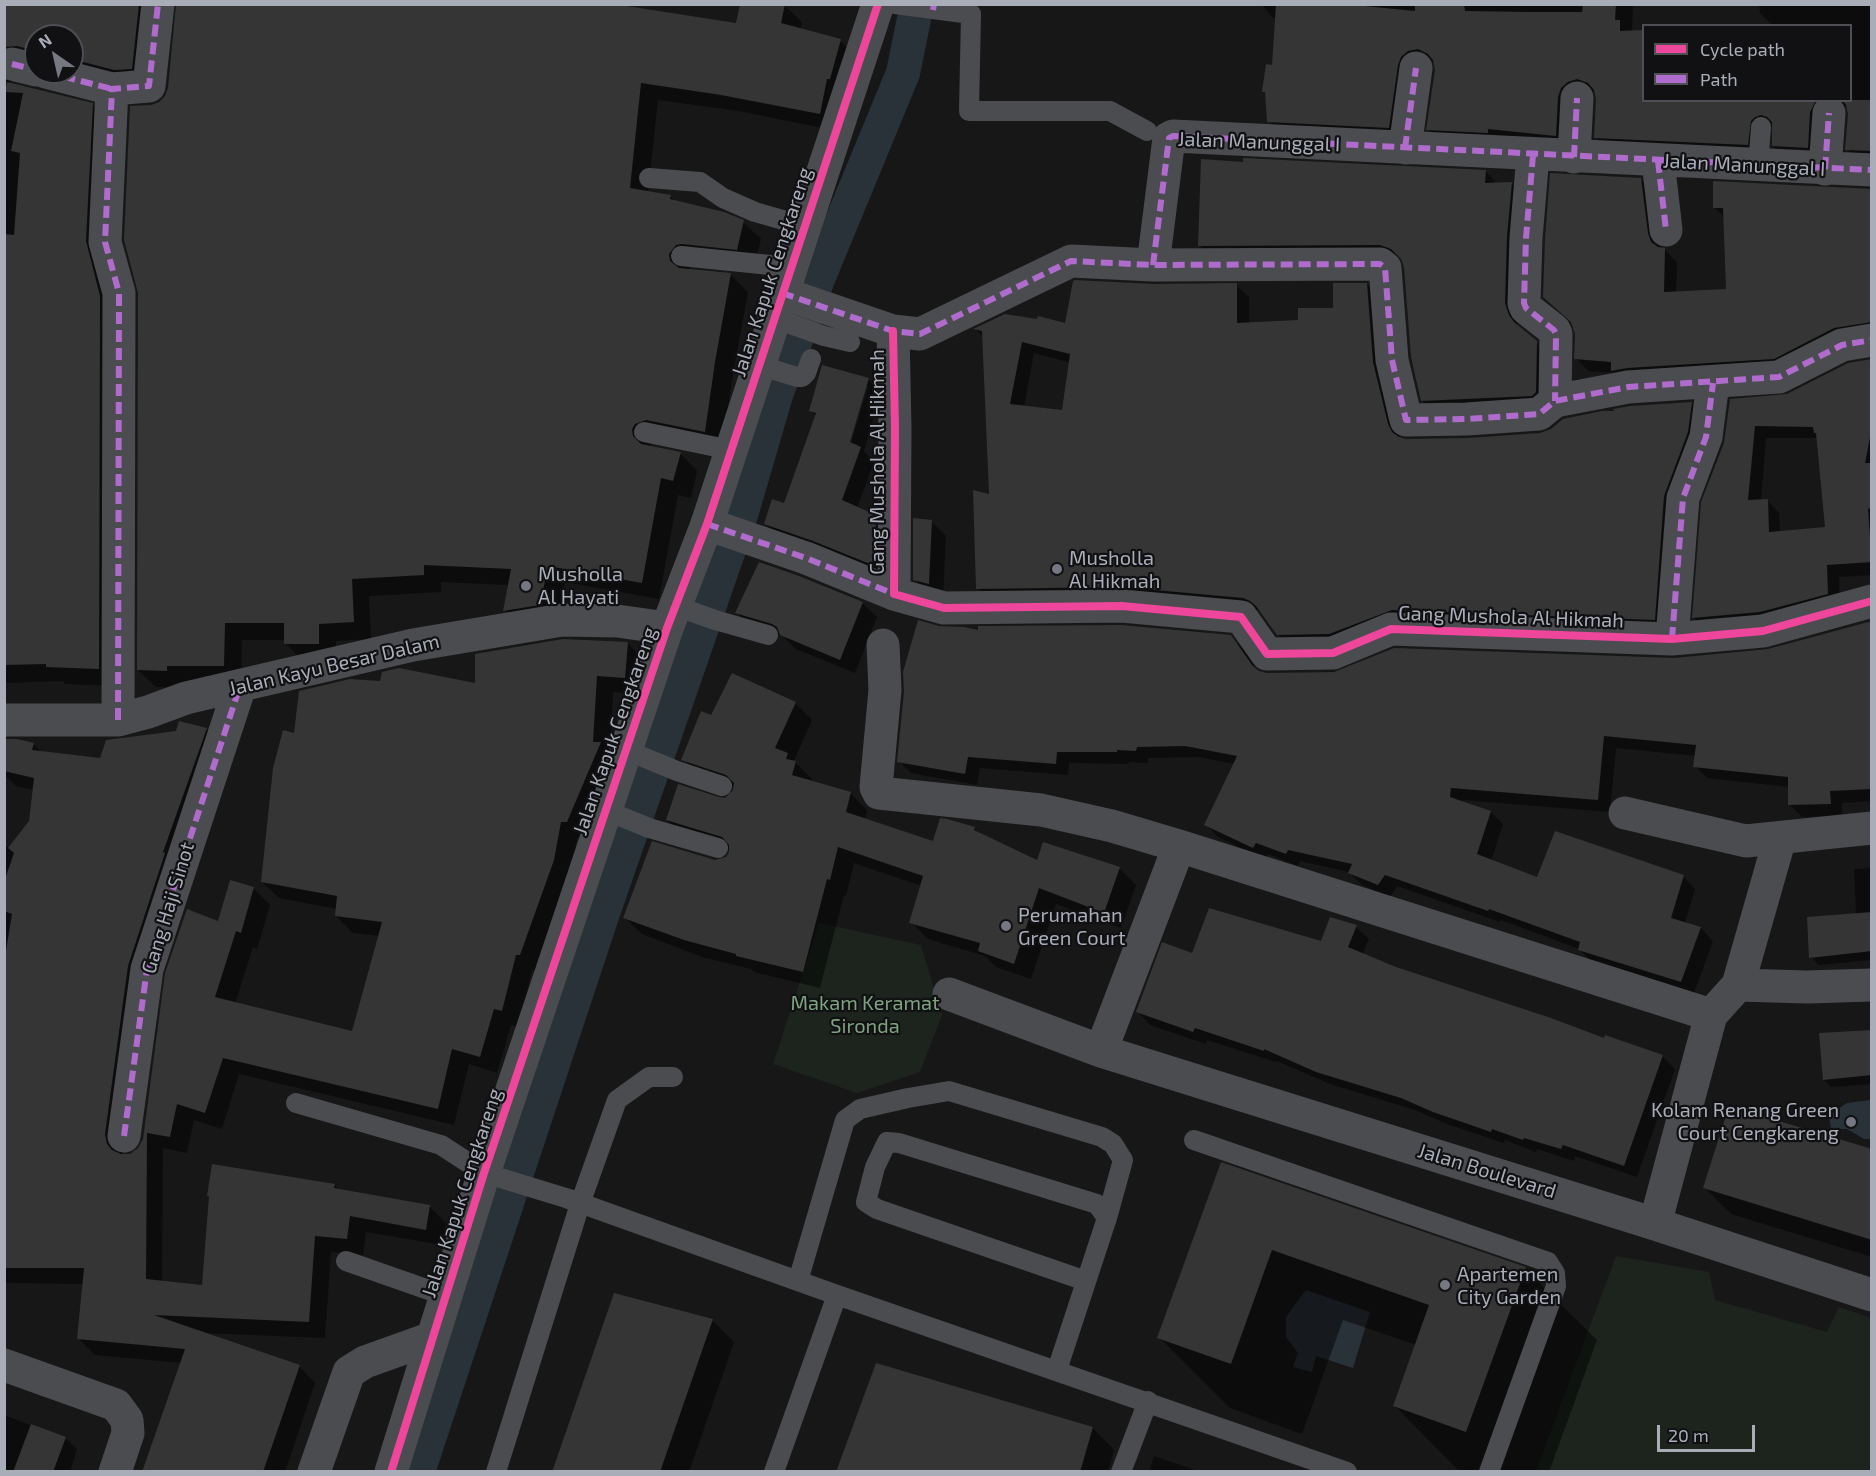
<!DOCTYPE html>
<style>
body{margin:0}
#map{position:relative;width:1876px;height:1476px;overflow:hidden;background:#171717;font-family:"Exo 2",sans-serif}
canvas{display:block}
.frame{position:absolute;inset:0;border:6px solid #a8adb8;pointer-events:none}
.legend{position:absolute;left:1642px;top:24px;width:210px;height:78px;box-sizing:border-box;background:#111113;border:2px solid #4d4f55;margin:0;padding:8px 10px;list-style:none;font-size:18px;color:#a8adb8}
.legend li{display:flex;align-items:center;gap:12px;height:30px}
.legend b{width:30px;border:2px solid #4d4f55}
.north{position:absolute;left:24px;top:24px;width:60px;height:60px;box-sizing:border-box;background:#111113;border:2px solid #4d4f55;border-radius:50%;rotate:326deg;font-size:16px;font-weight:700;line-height:24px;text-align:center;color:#a8adb8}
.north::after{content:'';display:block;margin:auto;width:21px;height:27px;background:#757880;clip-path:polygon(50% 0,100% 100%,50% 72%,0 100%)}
.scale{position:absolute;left:1657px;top:1425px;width:98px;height:27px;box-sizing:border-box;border:3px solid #a8adb8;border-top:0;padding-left:8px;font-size:18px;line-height:21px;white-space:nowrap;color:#a8adb8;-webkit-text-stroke:4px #111113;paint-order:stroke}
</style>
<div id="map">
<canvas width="1876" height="1476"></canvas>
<div class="frame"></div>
<ul class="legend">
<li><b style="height:8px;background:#ed469a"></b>Cycle path</li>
<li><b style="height:8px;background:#b06ccc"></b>Path</li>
</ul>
<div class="north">N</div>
<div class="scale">20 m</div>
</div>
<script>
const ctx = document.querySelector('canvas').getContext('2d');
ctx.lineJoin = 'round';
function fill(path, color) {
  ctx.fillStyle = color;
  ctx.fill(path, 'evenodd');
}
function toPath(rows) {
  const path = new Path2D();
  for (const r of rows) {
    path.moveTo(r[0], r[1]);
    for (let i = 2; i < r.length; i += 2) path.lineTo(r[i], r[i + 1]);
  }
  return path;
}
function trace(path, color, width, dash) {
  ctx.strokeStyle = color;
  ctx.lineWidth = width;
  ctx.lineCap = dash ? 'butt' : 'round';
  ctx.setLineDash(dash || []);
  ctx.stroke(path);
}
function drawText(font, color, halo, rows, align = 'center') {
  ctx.font = font + ' "Exo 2",sans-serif';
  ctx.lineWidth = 4.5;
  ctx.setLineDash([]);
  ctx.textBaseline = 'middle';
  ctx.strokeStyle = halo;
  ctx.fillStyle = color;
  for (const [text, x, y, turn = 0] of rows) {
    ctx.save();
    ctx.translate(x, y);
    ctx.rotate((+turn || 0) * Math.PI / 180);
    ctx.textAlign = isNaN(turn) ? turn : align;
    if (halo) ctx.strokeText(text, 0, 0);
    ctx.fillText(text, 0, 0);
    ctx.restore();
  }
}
fill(toPath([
 [819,923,921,945,942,1015,920,1072,857,1093,773,1064],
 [1616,1256,1709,1272,1715,1300,1827,1332,1839,1307,1871,1318,1871,1471,1536,1471]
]), '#1d241e');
fill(toPath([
 [1871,1100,1871,1139,1864,1139,1847,1129,1831,1129,1829,1115,1847,1103],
 [1306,1290,1370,1312,1353,1368,1316,1356,1312,1372,1293,1367,1298,1353,1286,1337,1286,1317]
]), '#2a3239');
fill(toPath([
 [4,4,167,4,149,86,72,72,72,36,36,36,36,63,11,78,11,84,92,105,109,122,116,686,65,684,63,681,4,683],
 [1633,4,1632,32,1644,100,1850,100,1850,26,1772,25,1760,13,1759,4,1872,4,1872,162,1859,162,1847,149,1849,114,1848,108,1843,106,1819,160,1785,158,1773,146,1773,127,1768,128,1759,157,1608,149,1595,137,1597,99,1596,93,1591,91,1568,147,1440,141,1428,129,1436,70,1435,63,1431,61,1421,63,1401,139,1281,133,1269,121,1267,95,1263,91,1273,66,1276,18,1273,18,1261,4],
 [784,5,802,22,800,30,840,41,858,58,837,131,739,111,658,100,648,192,670,196,676,202,743,222,761,239,754,266,693,262,688,270,731,275,748,292,732,380,722,449,653,441,650,447,680,453,697,471,691,498,678,495,659,599,565,582,558,622,522,628,505,610,509,585,441,582,441,592,369,596,371,639,336,641,336,661,303,661,285,643,285,640,242,640,241,683,184,688,156,687,138,670,139,293,131,108,738,25],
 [1244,163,1485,171,1495,181,1494,184,1511,183,1521,193,1514,313,1518,326,1546,352,1545,402,1432,410,1422,400,1405,266,1402,258,1391,254,1209,255,1199,245],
 [1640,179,1653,191,1660,249,1665,250,1677,262,1676,293,1728,291,1725,218,1714,207,1871,190,1872,335,1787,370,1615,373,1588,371,1576,358],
 [1367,284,1379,297,1386,378,1400,439,1467,439,1541,434,1691,403,1704,416,1667,632,1291,647,1278,634,1262,612,1257,610,1135,599,991,601,978,588,991,496,984,338,976,329,1067,325,1153,285,1236,285,1249,297,1249,324,1300,321,1335,309],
 [1034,353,1071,363,1063,411,1024,407],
 [1872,361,1872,575,1839,577,1840,606,1706,630,1694,618,1725,444,1787,395],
 [1766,438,1818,438,1826,528,1780,532,1779,513,1767,500,1761,501],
 [868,379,881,393,864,451,874,462,857,508,875,516,889,530,888,578,779,537,765,523,785,505,817,417,811,411],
 [865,386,868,386,849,450,846,449],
 [931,521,946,536,943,598,929,594,914,579],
 [862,603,877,617,855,673,796,649,783,636,752,627,737,613],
 [1872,622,1872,801,1842,803,1842,816,1802,817,1790,805,1789,787,1707,778,1695,766,1696,756,1616,748,1610,812,1463,800,1463,803,1491,812,1503,824,1491,861,1538,879,1683,876,1695,889,1685,923,1701,928,1713,941,1694,993,1592,962,1579,949,1501,920,1500,922,1397,886,1390,897,1362,885,1349,872,1300,861,1298,866,1268,854,1266,860,1218,837,1206,825,1234,764,1199,757,1148,758,1148,763,1129,762,1129,764,1069,763,1068,775,980,768,977,785,911,773,899,761,939,628,979,632,1230,636,1243,649,1259,672,1267,674,1674,659,1768,651],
 [628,643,644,660,641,694,613,692,610,752,584,838,577,838,570,878,536,971,532,970,519,1027,511,1025,497,1073,469,1064,454,1125,239,1074,222,1129,194,1120,187,1153,163,1148,162,1282,204,1286,335,1185,340,1191,430,1207,446,1223,442,1245,366,1232,363,1255,331,1252,325,1338,203,1333,299,1366,315,1383,285,1472,144,1472,182,1363,95,1355,78,1338,84,1284,4,1283,4,846,10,847,30,822,34,790,16,786,4,774,4,747,33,744,42,752,101,760,206,729,222,746,179,869,122,1152,122,1156,131,1155,140,1149,219,923,253,888,270,905,257,949,253,947,235,1004,353,1033,380,936,353,933,336,916,337,909,279,898,262,882,295,735],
 [732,675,796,704,812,720,794,761,812,779,811,782,850,793,867,810,865,820,934,843,974,828,981,836,1038,862,1044,844,1120,869,1136,885,1121,928,1056,904,1031,979,996,967,985,956,928,939,911,922,922,886,854,863,846,896,844,895,820,988,754,972,751,969,702,957,642,934,625,918,715,861,727,858,731,850,684,837,667,820,726,799,735,788,700,776,683,759,712,717],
 [1872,868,1872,960,1819,965,1811,957,1856,915,1854,869],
 [1356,927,1369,939,1362,955,1396,968,1605,1040,1662,1056,1675,1069,1637,1177,1575,1156,1574,1161,1537,1149,1536,1152,1505,1140,1504,1143,1447,1124,1415,1110,1330,1084,1277,1061,1276,1062,1207,1040,1206,1044,1150,1025,1138,1012,1193,955,1322,943],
 [1872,1031,1872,1084,1831,1087,1824,1080,1821,1035],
 [1872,1151,1872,1257,1731,1214,1705,1188],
 [1222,1164,1525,1269,1597,1340,1549,1472,1460,1472,1394,1405,1416,1345,1343,1320,1302,1434,1230,1408,1159,1337],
 [712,1320,734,1342,689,1472,554,1472],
 [4,1415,65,1438,77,1449,70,1472,4,1472],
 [1093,1428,1114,1450,1108,1472,837,1472],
 [1154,1456,1201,1472,1149,1472]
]), '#0007');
trace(toPath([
 [418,1472,601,919,741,515,776,395,818,279,903,73,917,4]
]), '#2a3239', 34);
fill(toPath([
 [4,4,139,4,132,69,114,70,72,59,72,36,36,36,36,51,17,46,4,47],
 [176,4,614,4,736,23,740,4,785,4,781,23,841,39,830,79,827,79,820,114,721,95,641,83,630,188,671,195,670,199,724,212,744,220,737,250,682,244,676,245,669,254,670,261,679,268,731,273,715,362,705,432,646,420,635,424,632,429,633,436,641,444,681,452,673,481,661,478,642,583,548,566,540,605,503,611,511,569,424,565,424,575,352,579,354,622,319,624,319,644,284,644,284,623,225,623,224,666,167,666,167,671,137,670,138,293,124,240,130,106,151,105,159,102,165,96,168,88],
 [1276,4,1344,4,1415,11,1415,4,1464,4,1465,11,1527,12,1582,12,1583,4,1616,4,1615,20,1620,20,1620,31,1644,30,1644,100,1816,100,1810,112,1808,148,1772,146,1772,122,1767,117,1761,115,1755,117,1751,121,1748,145,1594,138,1596,99,1594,90,1588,83,1577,79,1568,82,1561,88,1558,97,1556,136,1488,129,1488,133,1426,130,1435,70,1433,60,1428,54,1418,49,1408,51,1401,57,1398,65,1389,128,1267,122,1265,92,1262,92,1266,64,1272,65],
 [7,82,93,103,86,241,100,296,99,669,46,667,46,664,4,665,4,234,14,235,20,153,11,151,23,93,5,92],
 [1842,100,1872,100,1872,151,1845,150,1848,114,1846,105],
 [1243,158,1486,170,1485,183,1512,182,1507,236,1505,303,1509,315,1514,322,1537,341,1536,392,1532,396,1421,401,1411,357,1404,267,1401,259,1391,249,1380,245,1198,246,1201,159,1243,162],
 [1550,173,1641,178,1648,233,1651,242,1658,247,1665,248,1664,292,1726,289,1723,208,1713,208,1713,181,1872,189,1872,322,1834,328,1774,359,1627,368,1611,371,1611,362,1574,359,1575,334,1571,322,1543,297,1545,239],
 [1075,280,1153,284,1237,283,1237,323,1298,320,1298,308,1333,308,1333,283,1367,283,1373,362,1388,424,1392,432,1399,437,1406,439,1468,438,1540,433,1551,429,1563,419,1602,411,1614,411,1613,409,1630,406,1692,402,1688,432,1664,496,1655,620,1392,610,1329,634,1277,635,1256,606,1250,601,1243,598,1122,587,976,589,973,490,989,494,982,331,973,329,1005,314,1037,319,1038,316,1065,323,1073,281],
 [1022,342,1070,354,1062,410,1010,404],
 [1872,359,1872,427,1865,463,1872,463,1872,508,1868,509,1872,562,1827,565,1828,594,1760,612,1692,618,1701,502,1724,443,1730,399,1787,394,1848,363],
 [1755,426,1813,427,1814,433,1816,433,1825,527,1769,532,1768,499,1748,500],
 [822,365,869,378,850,442,861,447,842,500,876,515,875,566,813,541,764,524,772,499,784,503,816,413,809,411],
 [913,518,932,520,929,584,913,580],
 [759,562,799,576,863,602,840,660,780,635,777,627,772,624,735,613],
 [918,620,939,626,964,627,978,630,978,626,1121,625,1231,635,1252,665,1259,671,1267,673,1334,672,1394,648,1674,658,1768,649,1872,621,1872,789,1830,791,1831,804,1788,805,1788,777,1693,767,1696,745,1604,736,1598,800,1451,788,1450,797,1491,811,1477,854,1537,877,1555,831,1684,875,1671,918,1701,927,1681,982,1578,950,1580,942,1489,909,1488,911,1385,875,1378,885,1348,873,1352,864,1288,850,1286,854,1256,843,1253,848,1204,825,1237,756,1185,746,1137,747,1136,751,1117,750,1117,752,1057,752,1056,764,968,757,965,774,897,762,904,692,903,672],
 [563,639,628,642,625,678,597,676,593,742,601,742,567,822,561,822,554,860,520,955,516,955,502,1011,494,1009,480,1057,452,1049,438,1109,223,1058,205,1113,177,1104,170,1137,147,1133,146,1279,202,1285,209,1196,207,1196,212,1164,335,1184,334,1188,430,1205,426,1230,350,1216,347,1239,315,1236,309,1322,154,1315,300,1365,263,1472,142,1472,185,1349,77,1339,84,1268,4,1268,4,963,12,914,4,911,4,882,14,853,8,848,29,821,34,778,4,771,4,739,17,739,34,743,32,750,100,758,106,740,176,731,179,721,207,728,163,852,165,853,128,966,105,1134,107,1144,112,1150,121,1154,130,1154,138,1148,143,1139,165,973,187,909,218,921,230,880,254,887,241,933,236,931,215,997,352,1031,382,922,335,916,337,896,261,882,273,768,283,730,294,733,299,691,350,679,380,681,382,672,399,668,475,683,475,654],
 [732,673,796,702,775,748,788,753,786,759,796,761,792,775,851,792,846,812,933,841,940,818,947,819,975,827,974,830,1037,860,1043,842,1120,867,1104,913,1039,888,1014,964,978,951,980,943,909,923,923,876,838,847,830,880,827,879,803,972,736,956,736,954,684,940,623,918,652,841,715,860,726,857,729,852,729,845,722,837,666,820,678,784,719,797,725,798,733,790,734,783,726,775,681,760,701,711,711,715],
 [1209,908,1321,941,1330,917,1357,925,1348,947,1396,967,1551,1018,1604,1038,1605,1035,1663,1055,1624,1166,1563,1145,1561,1149,1524,1138,1523,1140,1492,1129,1491,1132,1433,1112,1401,1098,1316,1072,1264,1049,1264,1051,1195,1028,1193,1032,1136,1012,1162,942,1192,953],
 [1872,912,1872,951,1809,958,1807,917],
 [1872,1030,1872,1075,1823,1080,1819,1033],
 [1729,1106,1872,1149,1872,1240,1703,1188],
 [1221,1162,1526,1267,1466,1432,1393,1406,1429,1305,1272,1250,1231,1364,1157,1338],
 [614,1293,713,1319,660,1472,552,1472],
 [876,1363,1093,1427,1080,1472,836,1472],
 [31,1424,66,1437,53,1472,13,1472]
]), '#353536');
trace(toPath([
 [895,4,971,14,969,111,1110,111,1147,131],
 [1758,166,1761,127],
 [649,178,700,182,723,198,755,212,804,226],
 [681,256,790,267],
 [774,318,824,336,850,342],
 [758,365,797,377,802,377,806,373,811,359],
 [644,432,731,450],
 [676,606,715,620,768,635],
 [626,748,638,755,677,771,722,786],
 [605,810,649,828,718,848],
 [296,1103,441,1145,484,1173,566,1198,837,1295,1347,1472],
 [1194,1140,1548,1262,1555,1273,1556,1286,1489,1472],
 [346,1261,446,1296],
 [798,1281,845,1120,860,1109,908,1098,949,1091,1102,1137,1113,1144,1123,1160,1107,1218],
 [1057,1370,1107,1218,1097,1204,899,1143,887,1142,875,1167,866,1202,877,1209,1086,1281],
 [496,1472,580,1204,617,1100,649,1077,673,1077],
 [774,1472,837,1295],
 [1121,1472,1148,1401]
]), '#4b4c50', 20);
trace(toPath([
 [12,64,36,70],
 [46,72,112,89],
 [1405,148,1416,68],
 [1533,155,1526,238,1524,303,1526,308,1554,330,1556,334,1555,401],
 [1574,157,1577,98],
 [1658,161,1666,230],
 [1825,169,1829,113],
 [1153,265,1169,138,1173,136,1872,170],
 [782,293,893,331,920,334,1071,261,1153,265,1380,264,1385,268,1392,360,1406,420,1467,419,1539,414,1555,401,1628,387,1779,377,1842,345,1872,340],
 [893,331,895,428,894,594,944,608,1122,606,1241,617,1267,654,1333,653,1391,629,1672,639,1763,631,1872,601],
 [707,524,806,558,894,594],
 [1672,639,1683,498,1706,437,1713,383],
 [883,645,885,690,876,787,879,793,1041,810,1112,826,1179,846],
 [4,720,118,720,148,712,186,698,413,645,562,620,617,621,667,628],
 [118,720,119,293,105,242,112,89,149,86,158,4],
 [1625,813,1746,841,1872,828],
 [1738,985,1807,987,1872,985],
 [949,994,1101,1051,1655,1224,1872,1295],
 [1101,1051,1179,846,1711,1015],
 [124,1136,147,969,240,686],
 [1655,1224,1711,1015,1738,985,1780,838],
 [4,1365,116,1405,127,1420,128,1433,115,1472],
 [314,1472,349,1372,365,1362,432,1338]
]), '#4b4c50', 33);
trace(toPath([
 [391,1472,484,1173,667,628,707,524,878,4]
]), '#4b4c50', 33);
trace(toPath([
 [933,10,934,4],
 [12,64,36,70],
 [46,72,112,89],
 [1405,148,1416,68],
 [1533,155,1526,238,1524,303,1526,308,1554,330,1556,334,1555,401],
 [1574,157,1577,98],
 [1658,161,1666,230],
 [1825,169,1829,113],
 [1153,265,1169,138,1173,136,1872,170],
 [782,293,893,331,920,334,1071,261,1153,265,1380,264,1385,268,1392,360,1406,420,1467,419,1539,414,1555,401,1628,387,1779,377,1842,345,1872,340],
 [707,524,806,558,894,594],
 [1672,639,1683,498,1706,437,1713,383],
 [118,720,119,293,105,242,112,89,149,86,158,4],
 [124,1136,147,969,240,686]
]), '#b06ccc', 6, [12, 6]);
trace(toPath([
 [893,331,895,428,894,594,944,608,1122,606,1241,617,1267,654,1333,653,1391,629,1672,639,1763,631,1872,601],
 [391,1472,484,1173,667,628,707,524,878,4]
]), '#ed469a', 8);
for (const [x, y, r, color] of [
 [1057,569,6,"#757880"],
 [526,586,6,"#757880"],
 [1006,926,6,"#757880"],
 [1851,1122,6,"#757880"],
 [1445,1285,6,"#757880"]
]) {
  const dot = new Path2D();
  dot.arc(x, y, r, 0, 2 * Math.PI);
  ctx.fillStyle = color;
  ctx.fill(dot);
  trace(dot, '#111113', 2);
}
drawText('20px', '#a8adb8', '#111113', [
 ["Jalan Manunggal I",1259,142,2],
 ["Jalan Manunggal I",1744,165,3],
 ["Jalan Kapuk Cengkareng",772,272,-72],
 ["Gang Mushola Al Hikmah",877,462,-90],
 ["Gang Mushola Al Hikmah",1511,617,2],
 ["Jalan Kayu Besar Dalam",334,665,-13],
 ["Jalan Kapuk Cengkareng",615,731,-71],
 ["Gang Haji Sinot",168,908,-73],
 ["Jalan Boulevard",1487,1171,17],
 ["Jalan Kapuk Cengkareng",462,1193,-72]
]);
drawText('20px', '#a8adb8', '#111113', [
 ["Musholla",1069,558],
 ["Al Hikmah",1069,581],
 ["Musholla",538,574],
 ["Al Hayati",538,597],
 ["Perumahan",1018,915],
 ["Green Court",1018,938],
 ["Kolam Renang Green",1839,1110,"right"],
 ["Court Cengkareng",1839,1133,"right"],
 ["Apartemen",1457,1274],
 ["City Garden",1457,1297]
], 'left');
drawText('20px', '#7fa381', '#111113', [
 ["Makam Keramat",865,1003],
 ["Sironda",865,1026]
]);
</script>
